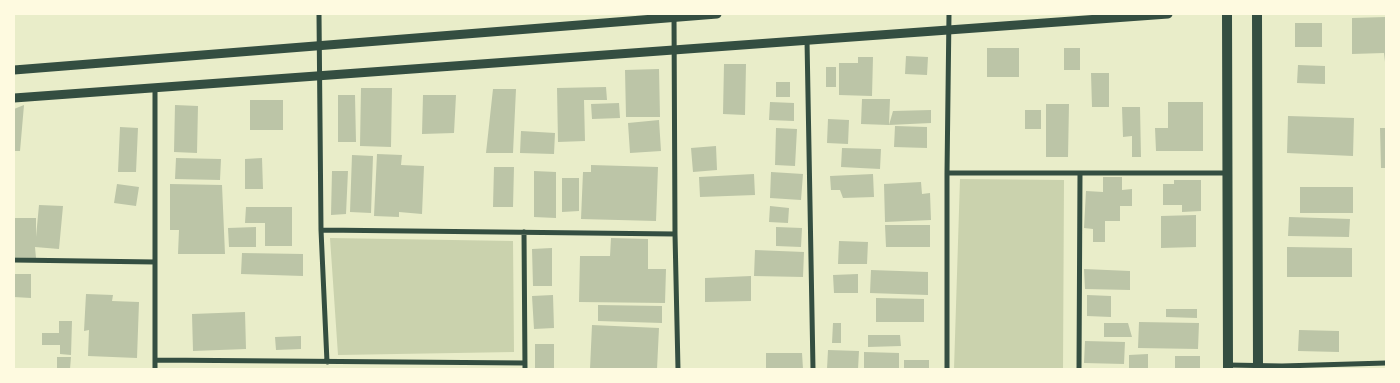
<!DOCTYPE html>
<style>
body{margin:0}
#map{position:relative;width:1400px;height:383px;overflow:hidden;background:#e9edc9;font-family:Lora,serif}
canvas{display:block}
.frame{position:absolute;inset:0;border:15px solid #fefae0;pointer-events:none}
</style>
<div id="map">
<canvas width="1400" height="383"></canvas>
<div class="frame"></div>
</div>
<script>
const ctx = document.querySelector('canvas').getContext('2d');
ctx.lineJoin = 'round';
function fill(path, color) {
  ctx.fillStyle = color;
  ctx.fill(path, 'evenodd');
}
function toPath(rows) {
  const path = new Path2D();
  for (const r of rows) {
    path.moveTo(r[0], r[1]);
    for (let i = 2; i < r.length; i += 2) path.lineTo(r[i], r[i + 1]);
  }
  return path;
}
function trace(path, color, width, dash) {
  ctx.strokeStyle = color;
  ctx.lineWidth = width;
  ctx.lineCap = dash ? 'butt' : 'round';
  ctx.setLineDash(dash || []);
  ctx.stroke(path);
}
fill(toPath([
 [960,179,1064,180,1063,369,954,369],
 [330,238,513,241,514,352,338,355]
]), '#cad2ad');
fill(toPath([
 [1386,17,1386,62,1385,62,1384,53,1352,54,1352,18],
 [1295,23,1322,23,1322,47,1295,47],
 [987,48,1019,48,1019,77,987,77],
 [1064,48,1080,48,1080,70,1064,70],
 [906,56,928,57,927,75,905,74],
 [858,57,873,57,872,96,839,95,839,63,858,63],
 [724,64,746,64,745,115,723,114],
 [1298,65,1325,66,1325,84,1297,83],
 [826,67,836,67,836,87,826,87],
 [659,69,660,117,626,117,625,70],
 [1091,73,1109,73,1109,107,1092,107],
 [776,82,790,82,790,97,776,97],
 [606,87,607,100,584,100,585,141,558,142,557,88],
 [361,88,392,88,391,147,360,146],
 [493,89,516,89,513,153,486,153],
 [338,95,355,95,356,142,338,142],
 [423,95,456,95,454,133,422,134],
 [862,99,890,99,889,125,893,111,931,110,931,123,889,125,861,124],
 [250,100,283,100,283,130,250,130],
 [770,102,794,103,794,121,769,120],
 [1168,102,1203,102,1203,151,1156,151,1155,128,1168,128],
 [619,103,620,118,592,119,591,104],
 [1046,104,1069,104,1068,157,1046,157],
 [24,105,20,151,14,151,14,109],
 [175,105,198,106,197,153,174,152],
 [1122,107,1140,107,1141,157,1132,157,1132,136,1123,137],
 [1025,110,1041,110,1041,129,1025,129],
 [1288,116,1354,118,1353,156,1287,153],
 [828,119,849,120,848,144,827,143],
 [659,120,661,151,630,153,628,123],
 [895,126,927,127,927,148,894,147],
 [120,127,138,128,136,172,118,172],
 [776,128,797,129,795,166,775,165],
 [1380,128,1386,128,1386,168,1381,168],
 [521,131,555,133,554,154,520,153],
 [716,146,717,170,693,172,691,148],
 [842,148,881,149,880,169,841,167],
 [377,154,402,155,401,165,424,166,422,214,399,212,399,217,374,216],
 [352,155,373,156,371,213,350,212],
 [176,158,221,159,220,180,175,179],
 [262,158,263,189,245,189,245,159],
 [591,165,658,167,656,221,581,219,583,172,591,172],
 [494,167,514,167,513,207,493,207],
 [332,171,348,171,346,214,331,215],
 [534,171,556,172,556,218,534,217],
 [771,172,803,174,801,200,770,198],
 [754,174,755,195,700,197,699,177],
 [873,174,874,197,843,198,840,190,831,190,830,176],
 [1103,177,1122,177,1122,190,1132,189,1132,206,1120,206,1120,221,1105,221,1105,242,1093,242,1093,229,1084,228,1086,191,1103,192],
 [562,178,579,178,579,211,562,212],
 [1174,180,1201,180,1201,211,1182,212,1182,205,1163,205,1163,184,1174,184],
 [921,182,922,194,930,193,931,220,885,222,884,184],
 [117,184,139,187,136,206,114,203],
 [170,184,222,185,225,254,178,254,179,230,170,230],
 [1300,187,1353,187,1353,213,1300,213],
 [39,205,63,206,59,249,35,247,36,258,14,257,14,218,36,218,36,237],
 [770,206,789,208,788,223,769,222],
 [246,207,292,207,292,246,265,246,265,223,245,223],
 [1196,215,1196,247,1161,248,1161,216],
 [1289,217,1350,219,1349,237,1288,236],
 [885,225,930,225,930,247,886,247],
 [256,227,256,247,229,247,228,228],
 [776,227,802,228,801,247,776,246],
 [611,238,648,239,648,269,666,269,665,303,579,302,580,256,610,256],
 [839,241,868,242,867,264,838,264],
 [1287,247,1352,248,1352,277,1287,277],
 [552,248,552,286,533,286,532,249],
 [755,250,804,252,803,277,754,276],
 [242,253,303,254,303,276,241,274],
 [1084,269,1130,271,1130,290,1085,289],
 [871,270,928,272,928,295,870,293],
 [14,274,31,274,31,298,14,297],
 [858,274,858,293,834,293,833,275],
 [751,276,751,301,705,302,705,278],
 [86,294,113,295,112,301,139,302,137,358,88,356,89,330,84,331],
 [553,295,554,328,534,329,532,296],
 [1087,295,1111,296,1111,317,1087,316],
 [876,298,924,299,924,322,876,322],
 [598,305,662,306,662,323,598,321],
 [1166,309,1197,309,1197,318,1166,317],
 [245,312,246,349,193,351,192,314],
 [59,321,72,321,71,355,60,354,60,345,42,345,42,333,59,333],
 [1139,322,1199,323,1198,349,1138,348],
 [833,323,841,323,841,343,832,343],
 [1104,323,1128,323,1132,337,1104,337],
 [592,325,659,328,657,369,590,369],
 [1299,330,1339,331,1339,352,1298,351],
 [868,335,900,335,901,346,868,347],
 [301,336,301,349,276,350,275,337],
 [1085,341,1125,342,1124,364,1084,363],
 [535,344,554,344,554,369,535,369],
 [828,350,859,351,858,369,827,369],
 [864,352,899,353,899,369,864,369],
 [766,353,802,353,803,369,766,369],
 [1148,354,1148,369,1129,369,1129,355],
 [1175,356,1200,356,1200,369,1175,369],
 [57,357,71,357,70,369,57,369],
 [904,360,929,360,929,369,904,369]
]), '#bcc5a7');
trace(toPath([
 [319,14,321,230,327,362],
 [674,15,675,234,678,369],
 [807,40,813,369],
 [947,173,1228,173],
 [321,230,675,234],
 [524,232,525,369],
 [14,260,155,262],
 [155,360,525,363],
 [1228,365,1282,366,1386,363],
 [155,369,155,88],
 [947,369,947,173,949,14],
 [1079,369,1080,173]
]), '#344e41', 5);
trace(toPath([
 [14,70,717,14],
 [14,98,1168,14]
]), '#344e41', 9);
trace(toPath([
 [1227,14,1228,369],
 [1257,14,1258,369]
]), '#344e41', 10);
</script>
